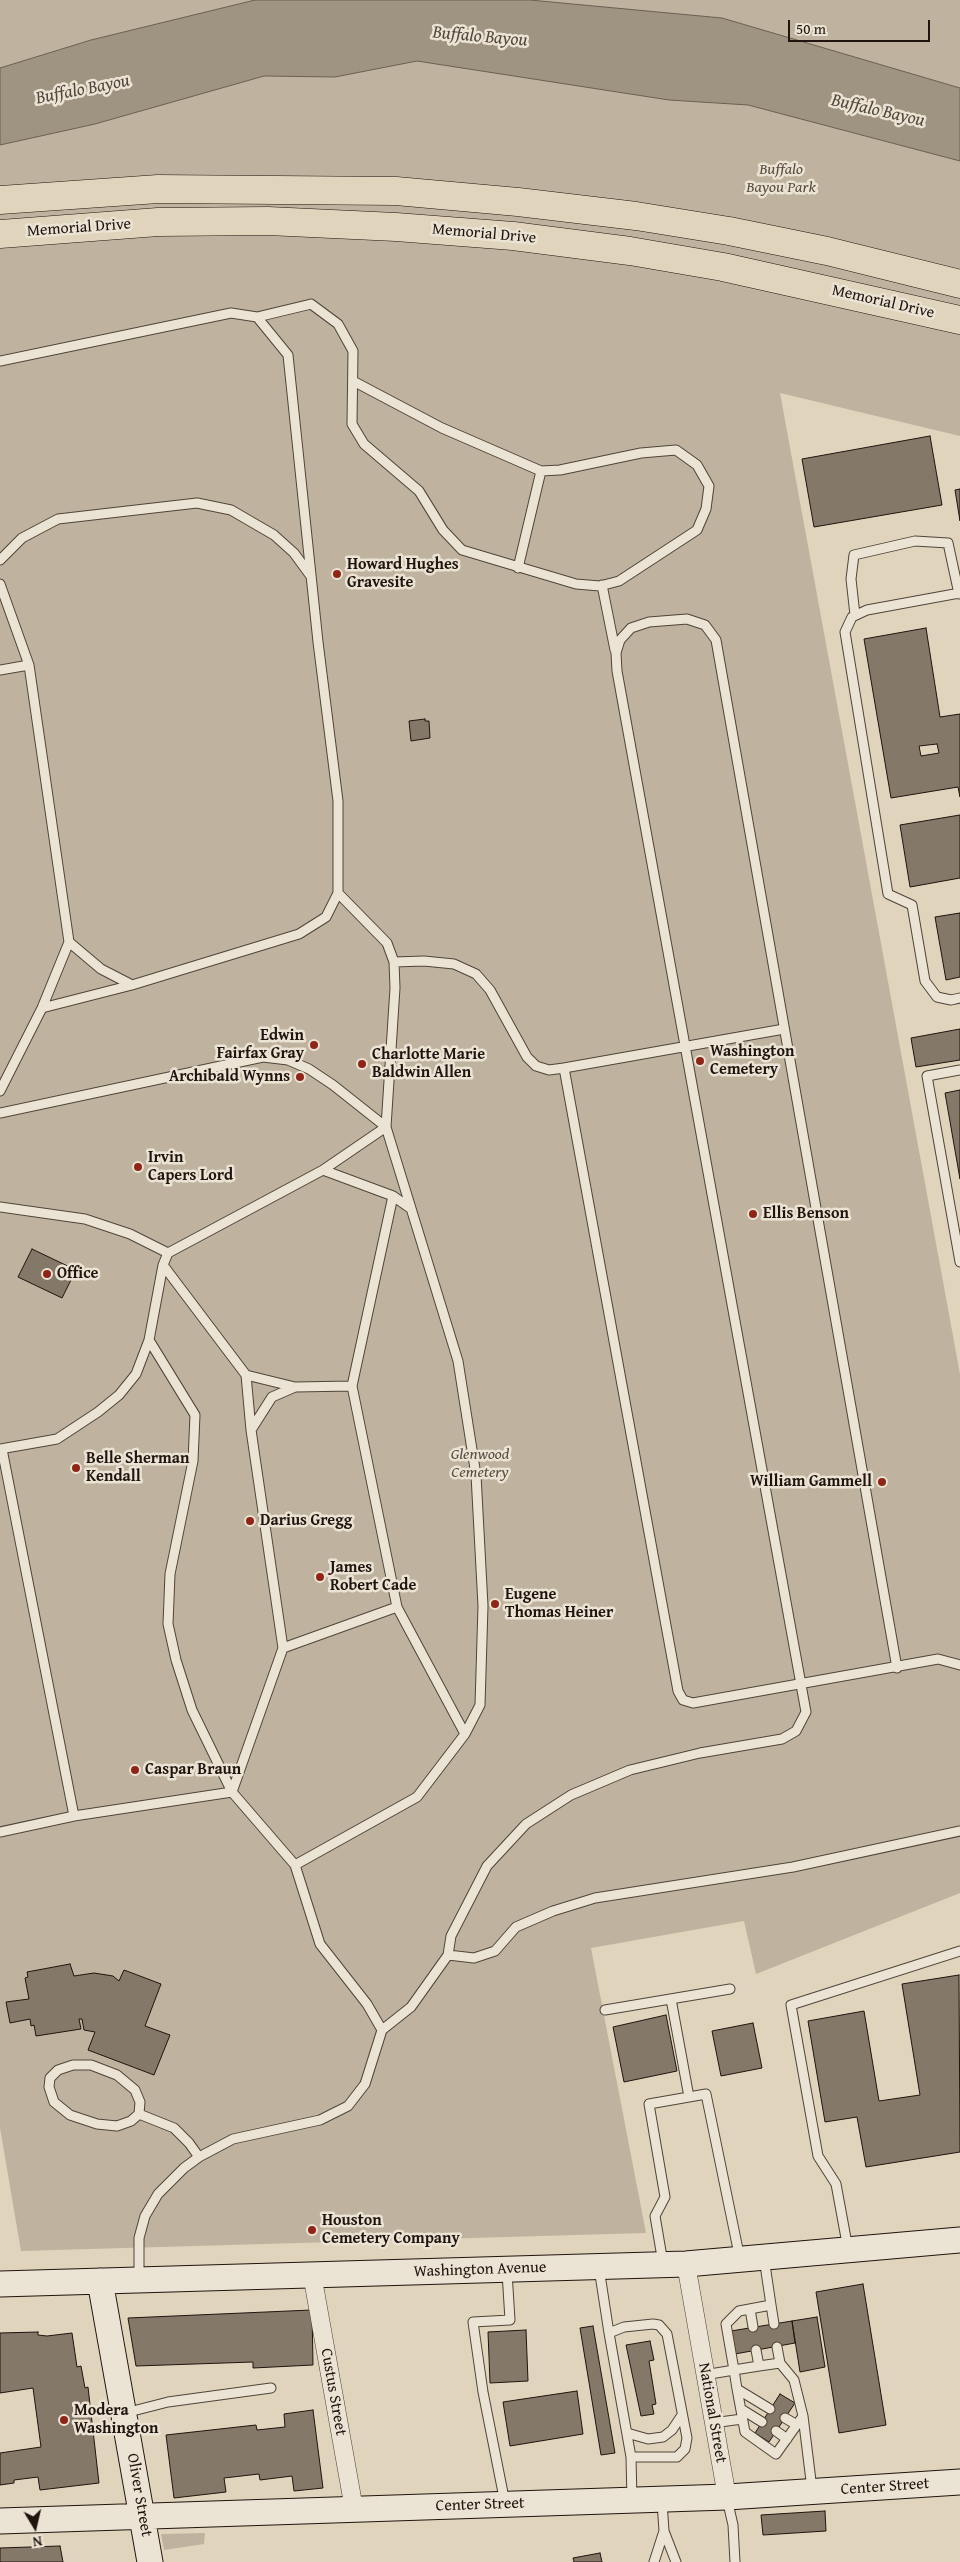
<!DOCTYPE html>
<style>
body{margin:0}
#map{position:relative;width:960px;height:2562px;overflow:hidden;background:#e0d4bc;font-family:"Gentium Book Plus",serif}
canvas{display:block}
.north{position:absolute;left:10px;top:2502px;width:50px;height:50px;-webkit-text-stroke:4px #ebe3d3;paint-order:stroke;rotate:171deg;font-size:14px;font-weight:700;line-height:20px;text-align:center;color:#20140f}
.north::after{content:'';display:block;margin:auto;width:18px;height:22px;background:#20140f;clip-path:polygon(50% 0,100% 100%,50% 72%,0 100%)}
.scale{position:absolute;left:788px;top:20px;width:142px;height:22px;box-sizing:border-box;border:2px solid #20140f;border-top:0;padding-left:6px;font-size:15px;line-height:18px;white-space:nowrap;color:#20140f;-webkit-text-stroke:4px #ebe3d3;paint-order:stroke}
</style>
<div id="map">
<canvas width="960" height="2562"></canvas>
<div class="north">N</div>
<div class="scale">50 m</div>
</div>
<script>
const ctx = document.querySelector('canvas').getContext('2d');
ctx.lineJoin = 'round';
function fill(path, color) {
  ctx.fillStyle = color;
  ctx.fill(path, 'evenodd');
}
function toPath(rows) {
  const path = new Path2D();
  for (const r of rows) {
    path.moveTo(r[0], r[1]);
    for (let i = 2; i < r.length; i += 2) path.lineTo(r[i], r[i + 1]);
  }
  return path;
}
function trace(path, color, width, dash) {
  ctx.strokeStyle = color;
  ctx.lineWidth = width;
  ctx.lineCap = dash ? 'butt' : 'round';
  ctx.setLineDash(dash || []);
  ctx.stroke(path);
}
function drawText(font, color, halo, rows, align = 'center') {
  ctx.font = font + ' "Gentium Book Plus",serif';
  ctx.lineWidth = 5;
  ctx.setLineDash([]);
  ctx.textBaseline = 'middle';
  ctx.strokeStyle = halo;
  ctx.fillStyle = color;
  for (const [text, x, y, turn = 0] of rows) {
    ctx.save();
    ctx.translate(x, y);
    ctx.rotate((+turn || 0) * Math.PI / 180);
    ctx.textAlign = isNaN(turn) ? turn : align;
    if (halo) ctx.strokeText(text, 0, 0);
    ctx.fillText(text, 0, 0);
    ctx.restore();
  }
}
fill(toPath([
 [0,0,960,0,960,436,780,393,960,1374,960,1893,756,1974,744,1921,591,1948,646,2233,21,2251,0,2128],
 [205,2533,204,2544,164,2550,161,2534]
]), '#bfb39f');
const water = toPath([
 [255,0,530,0,722,18,960,88,960,161,748,105,669,100,417,61,335,77,264,76,95,124,0,145,0,68,91,40,255,0]
]);
fill(water, '#9f9381');
trace(water, '#6c6053', 1);
const building = toPath([
 [930,436,942,505,814,527,802,459,930,436],
 [960,489,960,521,955,490,960,489],
 [926,628,940,717,960,714,960,797,958,787,891,798,864,639,926,628],
 [937,744,939,753,921,756,919,746,937,744],
 [425,719,425,721,429,721,430,738,411,741,409,721,425,719],
 [960,815,960,878,910,887,900,825,960,815],
 [960,913,960,977,946,980,935,917,960,913],
 [960,1029,960,1060,916,1067,911,1038,960,1029],
 [960,1090,960,1179,945,1093,960,1090],
 [32,1249,76,1270,62,1298,18,1277,32,1249],
 [70,1964,74,1976,94,1973,113,1976,119,1981,124,1970,161,1984,145,2026,170,2035,154,2075,88,2050,95,2032,84,2030,82,2019,79,2019,81,2029,36,2036,34,2025,31,2026,30,2019,10,2023,6,2002,29,1999,25,1978,28,1977,27,1972,70,1964],
 [959,1975,960,2152,866,2167,857,2117,825,2122,808,2021,864,2011,879,2101,920,2095,902,1984,959,1975],
 [666,2015,677,2071,624,2082,613,2027,666,2015],
 [753,2023,762,2068,721,2076,712,2031,753,2023],
 [863,2284,886,2425,839,2433,816,2292,863,2284],
 [312,2310,313,2365,253,2368,253,2362,136,2366,128,2318,312,2310],
 [817,2317,825,2367,800,2372,792,2321,817,2317],
 [792,2321,795,2343,735,2354,731,2331,792,2321],
 [593,2326,615,2453,601,2455,580,2328,593,2326],
 [526,2330,528,2381,490,2383,488,2332,526,2330],
 [38,2332,38,2335,47,2336,72,2333,77,2367,81,2366,85,2388,88,2387,99,2483,40,2490,38,2477,14,2480,14,2483,0,2485,0,2453,41,2447,33,2388,0,2393,0,2333,38,2332],
 [650,2341,654,2360,649,2361,656,2404,652,2405,654,2414,641,2416,626,2345,650,2341],
 [577,2391,583,2434,510,2446,503,2402,577,2391],
 [780,2394,795,2403,769,2442,755,2433,780,2394],
 [313,2410,323,2488,294,2491,292,2476,260,2480,259,2474,224,2478,226,2492,174,2498,166,2435,256,2425,257,2430,285,2427,284,2414,313,2410],
 [825,2511,826,2531,763,2535,761,2515,825,2511],
 [60,2546,63,2562,0,2562,0,2548,60,2546],
 [600,2553,602,2562,574,2562,573,2558,600,2553]
]);
fill(building, '#847869');
trace(building, '#20140f', 1);
const lane = toPath([
 [257,317,288,355,318,642,338,801,338,893],
 [0,361,231,313,257,317,311,304,338,324,353,351,352,424,364,444,419,491,443,530,462,550,576,584,600,586,619,581,697,530,706,509,709,486,697,465,676,450,641,453,560,470,541,471,442,428,353,381],
 [0,560,22,538,58,519,197,503,231,510,274,535,294,553,310,575],
 [518,568,541,471],
 [0,584,29,665,69,942,42,1008,0,1091],
 [602,585,615,650],
 [960,593,867,610,852,617,845,632,888,894,912,905,925,981,937,997,951,1000,960,998],
 [855,615,851,579,854,555,915,541,948,543,959,594],
 [0,670,29,665],
 [69,942,101,969,132,985],
 [394,962,424,961,454,964,476,974,490,990,527,1057,536,1066,549,1070,564,1068],
 [784,1029,564,1068,678,1691,683,1700,693,1703,938,1659,960,1665],
 [960,1070,927,1076,960,1262],
 [0,1113,263,1057,288,1060,309,1069,333,1085,386,1127,458,1361,476,1475,483,1606,480,1705,465,1734,417,1797,295,1865],
 [323,1170,393,1196,410,1208],
 [393,1196,352,1386,397,1607,465,1734],
 [0,1207,85,1219,130,1234,168,1253],
 [163,1265,246,1375,251,1430,283,1648],
 [149,1340,195,1415,193,1461,170,1574,168,1624,176,1660,192,1710,232,1792],
 [246,1375,295,1387],
 [251,1430,272,1397,295,1387,352,1386],
 [0,1449,57,1439,98,1412,119,1395,136,1374,149,1340,163,1265,168,1253,323,1170,386,1127,395,988,394,962,387,943,338,893,326,917,299,934,132,985,42,1008],
 [2,1449,74,1816],
 [232,1792,283,1648,397,1607],
 [0,1832,74,1816,232,1792,295,1865,320,1944,367,2004,382,2030,365,2084,348,2106,320,2120,233,2139,199,2157,184,2168,158,2194,145,2216,139,2238,139,2278],
 [448,1955,474,1958,495,1951,516,1927,553,1911,595,1898,793,1867,960,1831],
 [671,1999,689,2097],
 [605,2010,730,1989],
 [382,2030,411,2007,448,1955,451,1936,487,1866,526,1824,571,1795,630,1770,700,1753,782,1739,796,1731,806,1712,617,671,616,653,620,640,631,628,649,622,687,619,705,625,716,640,897,1668],
 [139,2114,131,2121,117,2126,97,2124,70,2115,54,2102,49,2087,50,2078,58,2070,73,2065,91,2065,117,2075,135,2090,140,2102,139,2114,174,2128,189,2143,199,2157],
 [848,2249,836,2184,818,2156,791,2005,960,1951],
 [663,2263,655,2216,665,2197,649,2104,706,2094,740,2259],
 [599,2268,609,2333,631,2457,677,2457,685,2449,687,2438,667,2334,659,2325,653,2324,624,2327,609,2333],
 [771,2305,774,2324],
 [750,2309,753,2327],
 [777,2347,780,2363],
 [756,2350,759,2366],
 [704,2375,734,2370,759,2366,780,2363,794,2380,803,2416,776,2454,745,2432,737,2389,734,2370,726,2324,739,2311,771,2305,764,2258],
 [737,2389,770,2409],
 [741,2409,762,2422],
 [125,2413,168,2402,271,2388],
 [803,2416,812,2489],
 [785,2418,797,2425],
 [713,2423,742,2419],
 [776,2431,787,2439],
 [627,2433,648,2439,663,2437,672,2430,682,2415],
 [631,2457,632,2500],
 [727,2499,733,2525,735,2562],
 [662,2502,664,2531,676,2562],
 [505,2503,483,2392,473,2322,510,2320,507,2272],
 [654,2562,664,2531]
]);
const street = toPath([
 [686,2264,727,2497],
 [312,2274,354,2509]
]);
const secondary = toPath([
 [100,2281,150,2562],
 [0,2284,686,2264,960,2240],
 [0,2521,727,2497,960,2482]
]);
const primary = toPath([
 [0,200,158,189,396,191,518,202,636,216,729,231,827,251,960,284],
 [0,234,158,222,268,221,396,227,513,236,630,251,723,267,960,320]
]);
trace(lane, '#50443a', 11);
trace(street, '#50443a', 19);
trace(secondary, '#20140f', 27);
trace(primary, '#20140f', 29);
trace(lane, '#ebe3d3', 9);
trace(street, '#ebe3d3', 18);
trace(secondary, '#ebe3d3', 25);
trace(primary, '#e0d4bc', 28);
for (const [x, y, r, color] of [
 [337,574,5,"#8f2418"],
 [314,1045,5,"#8f2418"],
 [700,1061,5,"#8f2418"],
 [362,1064,5,"#8f2418"],
 [300,1077,5,"#8f2418"],
 [138,1167,5,"#8f2418"],
 [753,1214,5,"#8f2418"],
 [47,1274,5,"#8f2418"],
 [76,1468,5,"#8f2418"],
 [882,1482,5,"#8f2418"],
 [250,1521,5,"#8f2418"],
 [320,1577,5,"#8f2418"],
 [495,1604,5,"#8f2418"],
 [135,1770,5,"#8f2418"],
 [312,2230,5,"#8f2418"],
 [64,2420,5,"#8f2418"]
]) {
  const dot = new Path2D();
  dot.arc(x, y, r, 0, 2 * Math.PI);
  ctx.fillStyle = color;
  ctx.fill(dot);
  trace(dot, '#ebe3d3', 2);
}
drawText('italic 16px', '#584c41', '#ebe3d3', [
 ["Buffalo",781,170],
 ["Bayou Park",781,188],
 ["Glenwood",480,1455],
 ["Cemetery",480,1473]
]);
drawText('16px', '#20140f', '#ebe3d3', [
 ["Memorial Drive",79,228,-4],
 ["Memorial Drive",484,234,5],
 ["Memorial Drive",883,302,13],
 ["Washington Avenue",480,2270,-2],
 ["Custus Street",333,2392,80],
 ["National Street",712,2413,80],
 ["Center Street",885,2487,-4],
 ["Oliver Street",139,2495,80],
 ["Center Street",480,2505,-2]
]);
drawText('bold 16px', '#20140f', '#ebe3d3', [
 ["Howard Hughes",347,565],
 ["Gravesite",347,583],
 ["Edwin",304,1036,"right"],
 ["Fairfax Gray",304,1054,"right"],
 ["Washington",710,1052],
 ["Cemetery",710,1070],
 ["Charlotte Marie",372,1055],
 ["Baldwin Allen",372,1073],
 ["Archibald Wynns",290,1077,"right"],
 ["Irvin",148,1158],
 ["Capers Lord",148,1176],
 ["Ellis Benson",763,1214],
 ["Office",57,1274],
 ["Belle Sherman",86,1459],
 ["Kendall",86,1477],
 ["William Gammell",872,1482,"right"],
 ["Darius Gregg",260,1521],
 ["James",330,1568],
 ["Robert Cade",330,1586],
 ["Eugene",505,1595],
 ["Thomas Heiner",505,1613],
 ["Caspar Braun",145,1770],
 ["Houston",322,2221],
 ["Cemetery Company",322,2239],
 ["Modera",74,2411],
 ["Washington",74,2429]
], 'left');
drawText('italic 18px', '#53473d', '#ebe3d3', [
 ["Buffalo Bayou",480,37,5],
 ["Buffalo Bayou",83,90,-11],
 ["Buffalo Bayou",878,111,13]
]);
</script>
